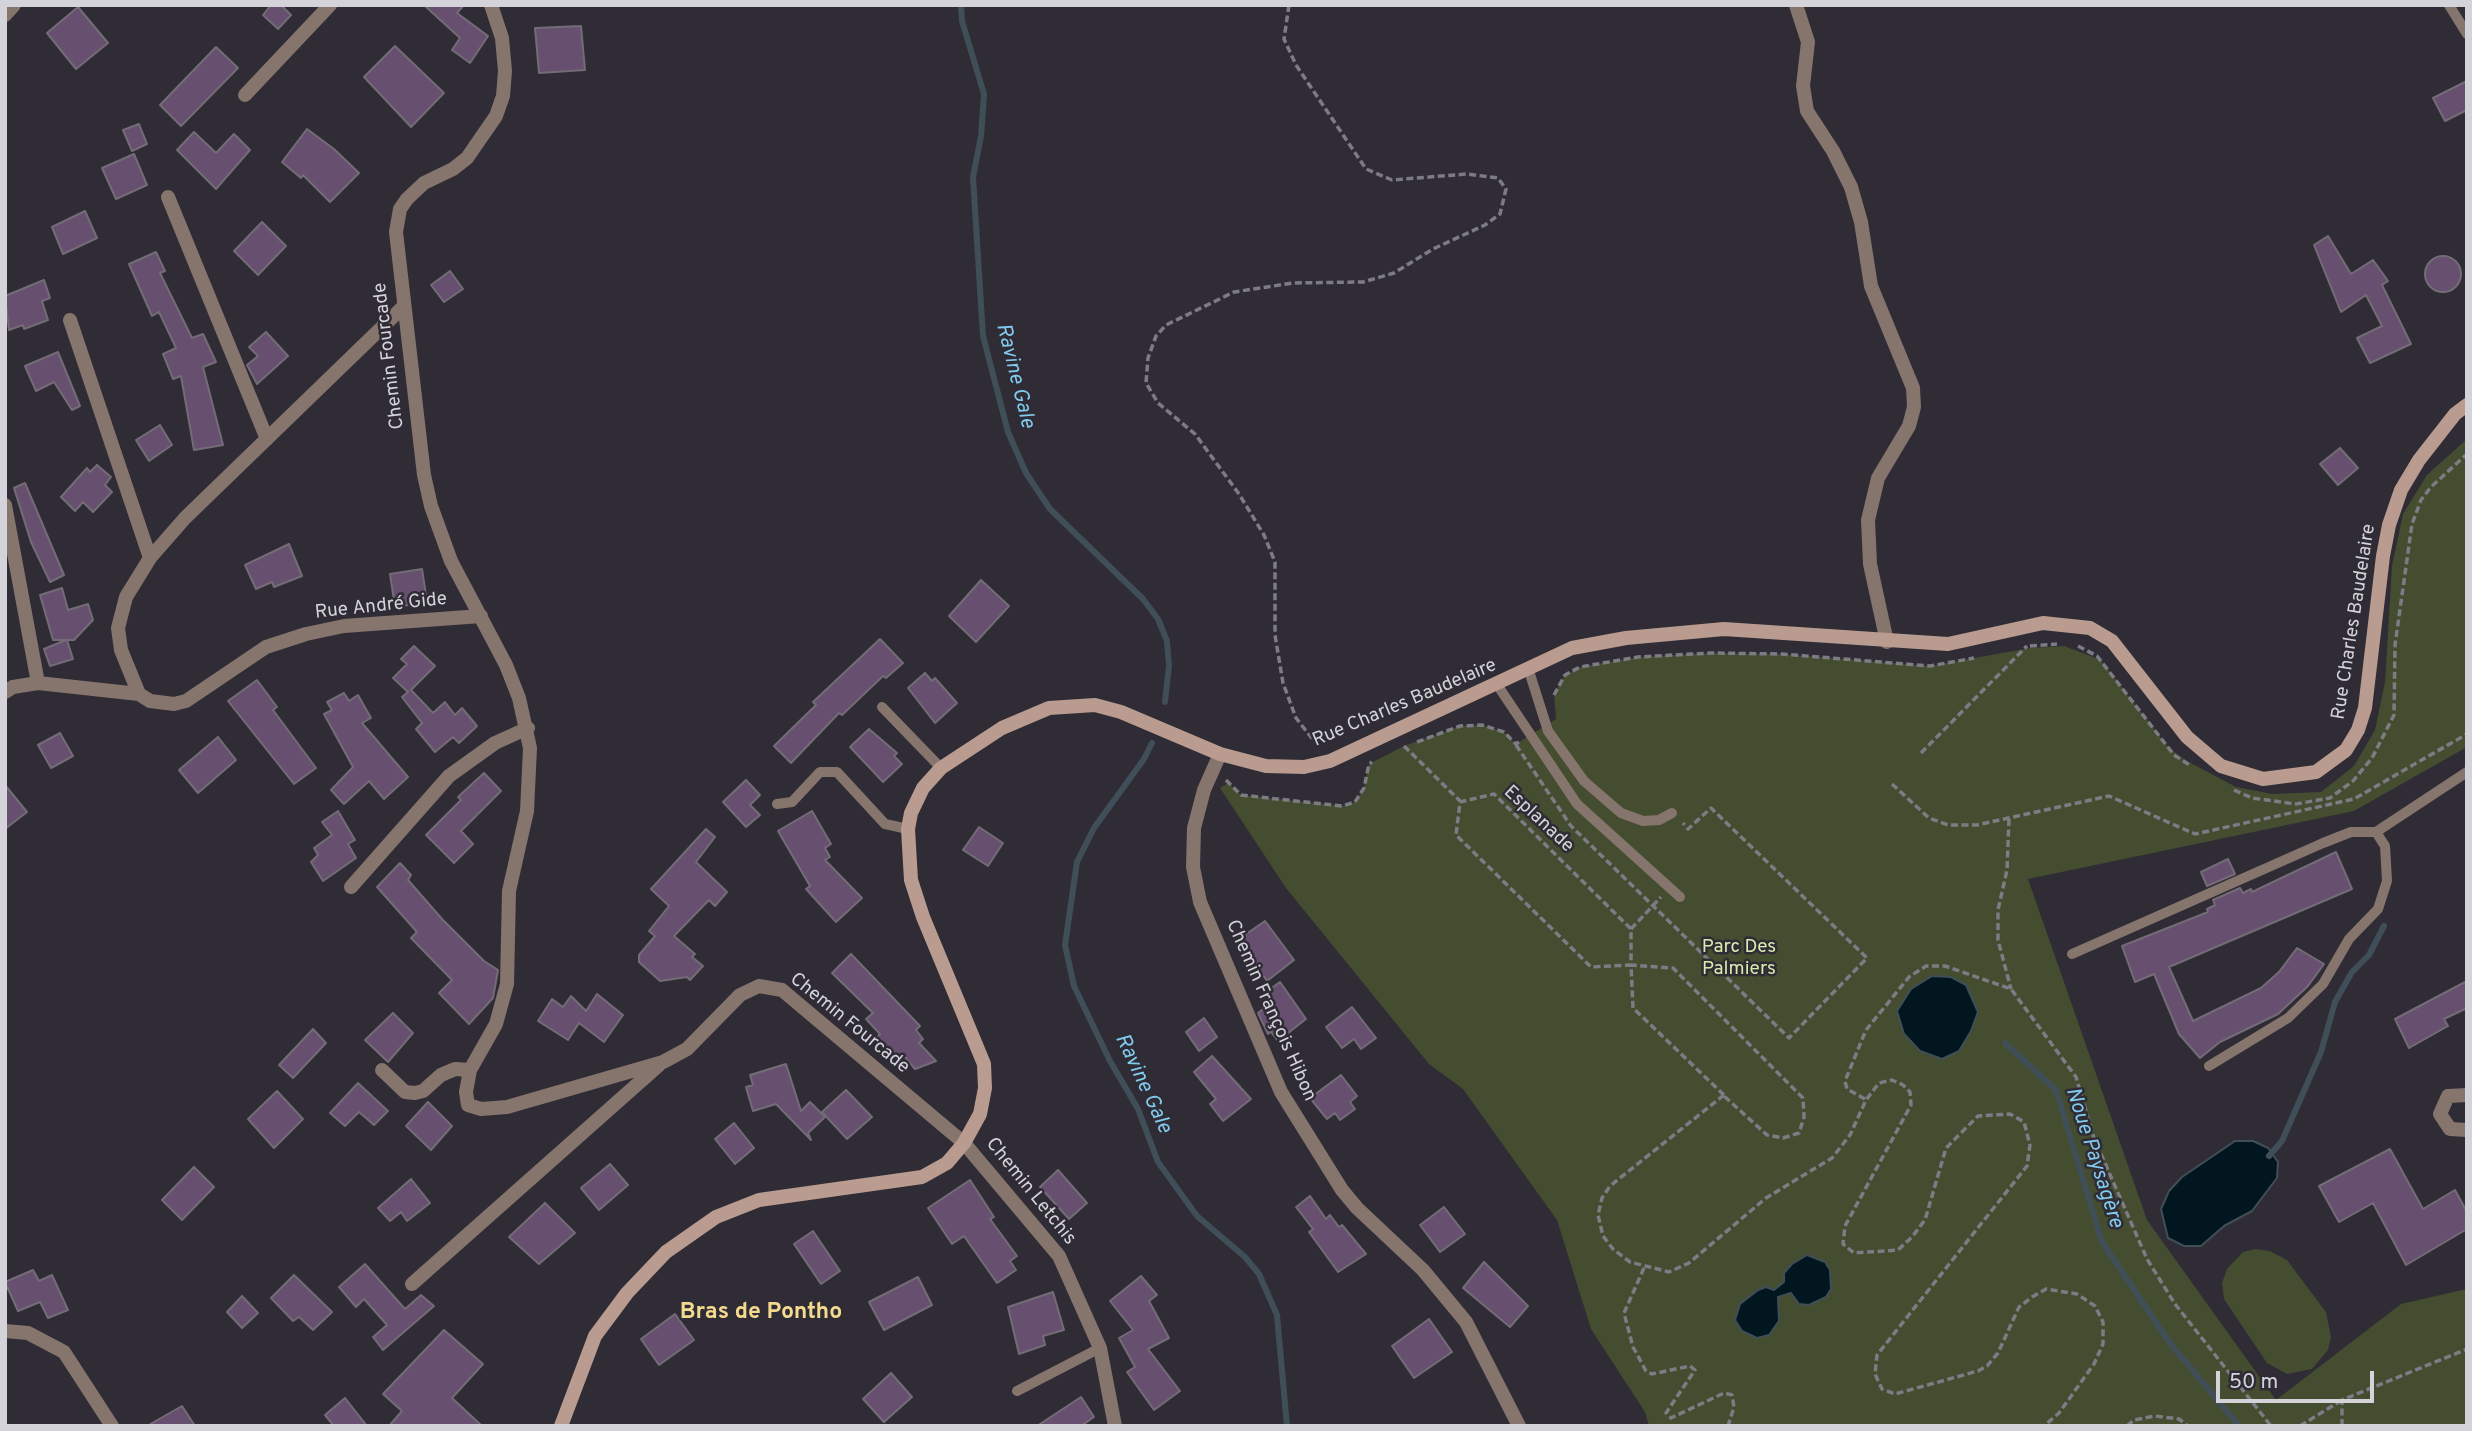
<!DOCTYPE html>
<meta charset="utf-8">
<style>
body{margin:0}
#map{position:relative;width:2472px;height:1431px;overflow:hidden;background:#2f2c36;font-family:Overpass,sans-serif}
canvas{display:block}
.frame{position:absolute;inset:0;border:7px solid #d4d3d9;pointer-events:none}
.scale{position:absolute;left:2216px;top:1371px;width:158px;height:32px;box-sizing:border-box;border:4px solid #d4d3d9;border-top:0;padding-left:9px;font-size:21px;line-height:24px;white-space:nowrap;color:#d4d3d9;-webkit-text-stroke:5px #2f2c36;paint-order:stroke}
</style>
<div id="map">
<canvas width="2472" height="1431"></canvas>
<div class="frame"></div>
<div class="scale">50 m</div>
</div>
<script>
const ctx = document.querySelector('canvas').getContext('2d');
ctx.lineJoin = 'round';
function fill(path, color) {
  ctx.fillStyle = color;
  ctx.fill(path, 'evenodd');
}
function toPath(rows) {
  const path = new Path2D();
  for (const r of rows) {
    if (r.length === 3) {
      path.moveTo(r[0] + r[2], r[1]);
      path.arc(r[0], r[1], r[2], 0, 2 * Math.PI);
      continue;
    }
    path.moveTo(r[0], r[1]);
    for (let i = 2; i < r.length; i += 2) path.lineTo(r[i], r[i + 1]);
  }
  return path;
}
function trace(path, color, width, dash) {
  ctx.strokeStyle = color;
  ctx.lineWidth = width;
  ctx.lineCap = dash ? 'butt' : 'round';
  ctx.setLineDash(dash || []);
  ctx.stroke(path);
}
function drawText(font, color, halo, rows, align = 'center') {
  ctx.font = font + ' Overpass,sans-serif';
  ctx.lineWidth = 5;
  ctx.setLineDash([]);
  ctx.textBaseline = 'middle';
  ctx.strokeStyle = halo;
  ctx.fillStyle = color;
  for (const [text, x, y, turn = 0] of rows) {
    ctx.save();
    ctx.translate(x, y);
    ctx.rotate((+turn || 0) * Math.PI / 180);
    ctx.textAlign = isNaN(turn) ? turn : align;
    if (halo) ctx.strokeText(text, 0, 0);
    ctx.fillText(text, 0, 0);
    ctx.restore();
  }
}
fill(toPath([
 [2467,439,2467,747,2354,811,2028,879,2147,1220,2276,1400,2401,1304,2467,1289,2467,1426,1649,1426,1645,1412,1591,1329,1557,1220,1463,1089,1429,1064,1286,888,1220,788,1228,783,1241,795,1343,806,1355,802,1364,788,1369,764,1404,746,1460,726,1482,725,1504,732,1516,744,1556,719,1554,694,1565,675,1580,667,1638,657,1711,653,1782,654,1930,666,2030,648,2064,646,2101,660,2169,748,2187,761,2236,787,2272,794,2321,792,2354,766,2375,730,2385,682,2392,566,2403,514,2427,475],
 [2255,1249,2270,1251,2287,1260,2326,1312,2331,1337,2328,1350,2312,1369,2287,1374,2267,1363,2224,1299,2222,1283,2227,1269,2243,1252]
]), '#444d30');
const water = toPath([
 [1932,976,1951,977,1966,985,1978,1012,1971,1031,1959,1051,1942,1059,1920,1051,1904,1034,1897,1011,1911,989,1932,976],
 [2235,1141,2253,1141,2268,1148,2278,1162,2277,1178,2252,1211,2224,1226,2201,1246,2184,1246,2168,1238,2161,1209,2169,1191,2182,1177,2235,1141],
 [1807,1255,1825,1262,1830,1270,1831,1289,1826,1297,1809,1305,1799,1304,1791,1293,1778,1297,1779,1321,1769,1335,1757,1338,1742,1331,1735,1320,1740,1304,1758,1290,1766,1287,1774,1290,1784,1282,1784,1273,1792,1264,1807,1255]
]);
fill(water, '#01161f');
trace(water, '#404f57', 2);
trace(toPath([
 [961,5,962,21,984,94,981,136,973,177,983,336,1008,432,1026,473,1050,509,1143,599,1158,619,1167,641,1169,666,1165,702],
 [1152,743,1144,759,1094,828,1077,862,1065,945,1074,986,1110,1061,1138,1109,1158,1162,1197,1216,1245,1257,1259,1274,1277,1315,1287,1426],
 [2005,1043,2056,1090,2102,1242,2169,1342,2239,1426],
 [2269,1156,2282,1141,2321,1052,2335,1002,2352,972,2369,955,2384,926]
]), '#404f57', 6);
const building = toPath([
 [271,5,281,5,291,15,278,29,263,15,271,5],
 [424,5,464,5,457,13,488,36,470,63,452,50,460,38,424,5],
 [78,7,108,43,76,69,47,33,78,7],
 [581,26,585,70,539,73,535,28,581,26],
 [395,46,444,93,411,127,364,77,395,46],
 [216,47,238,68,181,126,160,105,216,47],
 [2467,81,2467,110,2445,121,2433,98,2467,81],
 [139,124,147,144,132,151,123,130,139,124],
 [307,129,334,149,359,173,330,202,303,175,301,178,282,162,307,129],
 [194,132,216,153,234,134,250,150,216,189,177,150,194,132],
 [134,154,147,185,116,199,102,168,134,154],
 [85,211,97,238,63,254,52,227,85,211],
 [262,222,286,246,258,275,234,251,262,222],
 [2328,236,2351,274,2373,260,2388,281,2382,285,2411,344,2370,363,2357,338,2382,326,2366,295,2341,312,2314,245,2328,236],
 [156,252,165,271,160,273,192,338,203,334,216,362,203,367,223,445,194,450,181,376,173,379,163,354,176,348,159,312,152,316,129,264,156,252],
 [2443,274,18],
 [450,271,463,289,444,302,431,285,450,271],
 [44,280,50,298,42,301,48,320,24,329,23,325,9,330,5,296,44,280],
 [266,332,288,356,257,384,247,365,258,356,249,347,266,332],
 [58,352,80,406,72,410,54,382,36,391,25,366,58,352],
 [160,425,172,445,149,461,136,440,160,425],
 [2340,448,2358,468,2338,485,2320,464,2340,448],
 [97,465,111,477,105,485,112,492,93,512,83,502,75,511,61,497,87,468,90,472,97,465],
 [25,483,64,575,50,582,31,542,14,488,25,483],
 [289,544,302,576,274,587,272,582,256,589,245,565,289,544],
 [422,569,427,602,395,607,390,574,422,569],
 [981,580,1009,606,976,642,949,616,981,580],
 [62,588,68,610,88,604,93,620,74,640,67,640,73,659,50,666,44,649,66,640,53,640,40,595,62,588],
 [880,639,903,663,886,678,883,676,842,715,839,713,791,763,774,746,816,705,813,702,880,639],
 [414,646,435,666,411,690,433,713,445,702,455,715,462,708,477,726,459,743,453,737,435,752,416,729,422,723,402,697,408,692,393,678,407,664,401,659,414,646],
 [925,673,932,681,935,678,957,703,935,723,908,688,925,673],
 [257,680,277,707,273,710,316,768,294,784,228,701,257,680],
 [344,693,349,701,358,695,371,718,362,723,408,777,384,799,369,781,344,804,331,790,353,767,324,714,332,710,327,702,344,693],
 [869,729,897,753,894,756,902,764,883,782,850,747,869,729],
 [60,733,73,756,51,768,38,745,60,733],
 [218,737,236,760,198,793,179,770,218,737],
 [484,773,501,791,461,831,473,844,454,863,426,835,461,800,458,797,484,773],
 [746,780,760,795,750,805,760,815,746,827,723,802,746,780],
 [5,785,27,812,5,829,5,785],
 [338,811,355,840,348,844,356,858,323,881,311,862,318,855,314,848,332,835,322,822,338,811],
 [812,811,831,844,825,848,830,857,825,860,862,898,836,922,806,889,810,886,778,831,812,811],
 [979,827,1003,843,988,866,963,850,979,827],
 [706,829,715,837,696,862,727,892,715,906,709,900,674,936,695,954,692,957,703,966,690,980,687,977,660,981,639,962,639,955,655,936,649,931,669,906,651,889,706,829],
 [2336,852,2352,889,2169,967,2193,1021,2261,988,2279,972,2297,948,2324,964,2308,986,2278,1014,2220,1042,2200,1058,2179,1034,2154,974,2135,982,2122,946,2208,912,2207,909,2215,905,2213,900,2240,888,2243,893,2251,889,2252,892,2336,852],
 [2228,859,2235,874,2207,886,2201,872,2228,859],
 [400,863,411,875,408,880,442,919,484,961,498,970,493,998,469,1024,439,993,452,980,411,938,417,932,377,887,400,863],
 [1265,921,1294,960,1267,981,1239,939,1265,921],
 [851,954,920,1026,916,1030,923,1039,919,1043,936,1061,915,1069,904,1056,896,1063,875,1039,880,1034,866,1019,873,1013,832,973,851,954],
 [2467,981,2467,1008,2444,1019,2448,1026,2409,1048,2395,1019,2467,981],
 [1280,982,1306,1019,1278,1041,1271,1032,1268,1034,1258,1013,1267,1006,1260,996,1280,982],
 [597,994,623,1015,604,1042,579,1023,568,1040,538,1021,552,999,563,1007,571,996,586,1011,597,994],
 [1352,1007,1376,1038,1361,1049,1354,1039,1342,1048,1326,1027,1352,1007],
 [393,1013,413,1033,388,1062,365,1040,393,1013],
 [1204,1018,1217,1037,1199,1051,1186,1032,1204,1018],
 [313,1029,326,1043,293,1078,279,1065,313,1029],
 [1212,1056,1251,1099,1223,1121,1210,1104,1216,1099,1194,1072,1212,1056],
 [786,1064,801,1111,810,1102,825,1117,808,1133,811,1140,776,1104,753,1111,746,1087,753,1085,750,1075,786,1064],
 [1341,1075,1357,1096,1350,1102,1355,1109,1340,1120,1335,1113,1327,1119,1310,1098,1341,1075],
 [358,1083,388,1111,374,1125,359,1112,345,1126,330,1113,358,1083],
 [846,1090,872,1117,847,1139,822,1112,846,1090],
 [277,1091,303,1119,274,1148,248,1119,277,1091],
 [428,1102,452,1126,431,1150,406,1126,428,1102],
 [734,1123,754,1148,735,1164,715,1139,734,1123],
 [2390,1149,2423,1209,2455,1190,2467,1212,2467,1229,2406,1265,2373,1203,2339,1222,2319,1186,2390,1149],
 [610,1164,628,1185,599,1210,581,1188,610,1164],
 [194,1167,214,1187,182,1220,162,1200,194,1167],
 [1058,1170,1087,1203,1069,1219,1040,1187,1058,1170],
 [411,1179,430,1203,407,1221,401,1212,390,1221,378,1208,411,1179],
 [970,1180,994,1217,990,1219,1017,1256,1010,1261,1016,1270,997,1283,964,1236,952,1244,928,1208,970,1180],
 [1310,1196,1326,1219,1330,1215,1339,1227,1342,1225,1366,1254,1338,1272,1309,1232,1313,1229,1296,1207,1310,1196],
 [545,1203,575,1233,539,1264,509,1237,545,1203],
 [1444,1207,1465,1234,1440,1252,1420,1225,1444,1207],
 [813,1231,840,1271,821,1284,794,1244,813,1231],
 [1484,1262,1528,1306,1510,1327,1463,1288,1484,1262],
 [365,1264,405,1309,421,1295,434,1306,383,1350,373,1337,387,1325,364,1299,356,1307,339,1287,365,1264],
 [33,1270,39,1281,52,1275,68,1310,48,1318,40,1302,18,1311,5,1282,33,1270],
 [294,1275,332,1312,313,1330,299,1317,293,1321,271,1298,294,1275],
 [1141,1276,1157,1295,1149,1301,1169,1338,1148,1349,1180,1391,1154,1410,1127,1372,1135,1367,1119,1338,1133,1330,1110,1301,1141,1276],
 [918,1277,932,1305,884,1330,869,1302,918,1277],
 [1053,1292,1064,1330,1043,1336,1045,1345,1019,1354,1008,1307,1053,1292],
 [242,1296,258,1313,242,1328,227,1312,242,1296],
 [675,1314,694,1340,659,1365,641,1339,675,1314],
 [1429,1319,1452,1352,1414,1378,1392,1346,1429,1319],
 [444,1330,483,1364,452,1398,482,1426,389,1426,402,1411,383,1394,444,1330],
 [891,1373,912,1397,884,1422,863,1399,891,1373],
 [1081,1397,1094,1417,1081,1426,1037,1426,1081,1397],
 [345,1398,367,1426,334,1426,325,1415,345,1398],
 [182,1406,195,1426,147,1426,182,1406]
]);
fill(building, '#664f6f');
trace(building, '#736c77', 2);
trace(toPath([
 [1289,5,1284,39,1296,65,1366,169,1392,180,1467,174,1498,178,1506,189,1500,214,1485,225,1433,249,1394,273,1363,282,1293,283,1234,292,1166,325,1156,336,1148,358,1146,383,1158,403,1195,434,1239,494,1264,535,1275,562,1275,635,1283,683,1296,718,1318,746],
 [2030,646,2057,644],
 [2078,646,2097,656,2174,755,2191,766],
 [1554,695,1565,675,1580,667,1638,657,1711,653,1782,654,1930,666,1974,658],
 [1417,742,1460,726,1482,725,1504,732,1516,744,1519,742],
 [1516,745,1571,826,1789,1038,1867,958,1711,808,1688,829,1683,823],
 [1404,746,1460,801],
 [1921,753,2027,646],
 [1226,780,1241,795,1342,806,1355,802,1364,788,1369,764,1372,762],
 [1892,784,1929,818,1948,825,1977,825,2109,796,2195,834,2354,799,2467,734],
 [2234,790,2252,798,2296,804,2330,798,2353,781,2372,758,2394,715,2395,645,2412,524,2421,500,2431,487,2467,454],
 [2009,819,2007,870,1998,910,1998,940,2011,989],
 [1631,929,1661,897],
 [1724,1095,1610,1186,1602,1198,1598,1215,1603,1236,1613,1249,1630,1262,1669,1272,1689,1263,1766,1198,1832,1158,1850,1135,1866,1100,1879,1083,1892,1080,1903,1085,1910,1092,1911,1105,1845,1226,1843,1244,1854,1253,1898,1250,1912,1237,1925,1220,1946,1148,1978,1116,2010,1114,2024,1122,2030,1145,2027,1166,1877,1355,1875,1374,1882,1389,1895,1394,1978,1371,1987,1366,1998,1353,2019,1307,2032,1297,2046,1289,2077,1294,2095,1306,2103,1322,2103,1344,2094,1364,2059,1413,2044,1426],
 [1724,1095,1633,1008,1631,965,1591,967,1456,835,1460,802,1494,794,1631,929,1631,965,1673,968,1803,1098,1804,1117,1799,1133,1783,1138,1767,1135,1724,1096],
 [1865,1099,1847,1089,1845,1081,1866,1030,1909,977,1926,966,1945,966,2011,989,2076,1077,2094,1138,2147,1259,2175,1304,2271,1426],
 [1644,1268,1624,1313,1633,1347,1646,1371,1652,1374,1690,1366,1695,1370,1666,1413,1671,1418,1724,1393,1732,1395,1734,1407,1728,1426],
 [2127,1426,2134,1420,2155,1416,2179,1419,2188,1426],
 [2300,1426,2342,1400],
 [2342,1426,2342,1400,2467,1349]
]), '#7d7b83', 3.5, [7, 3.5]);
trace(toPath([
 [2449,5,2467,34],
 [1529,671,1548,731,1584,781,1621,813,1643,821,1659,820,1672,813],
 [1498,686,1577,804,1680,897],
 [882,707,941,768],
 [777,804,792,802,820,772,837,772,885,824,908,829],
 [2376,832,2467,772],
 [2072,954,2323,843,2351,832,2376,832,2385,846,2387,881,2378,909,2349,939,2323,984,2288,1018,2209,1066],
 [1017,1391,1100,1348]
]), '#86756c', 10);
trace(toPath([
 [491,5,502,38,505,71,503,96,496,116,467,158,453,169,424,183,407,199,400,209,396,232,424,475,431,506,451,561,506,665,519,698,530,748,527,811,509,891,507,984,496,1024,470,1070,466,1092,468,1105,481,1109,507,1107,663,1062,687,1049,740,995,759,986,782,990,964,1143,1059,1256,1100,1348,1115,1426],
 [1796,5,1808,42,1803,86,1807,111,1833,151,1851,187,1861,222,1871,286,1913,388,1914,407,1909,426,1878,478,1868,520,1870,564,1887,642],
 [5,15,14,5],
 [245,95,330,5],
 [168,197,267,439],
 [70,320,150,558],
 [5,505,38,683],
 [5,692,13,687,38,683,139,694,150,701,174,704,186,701,266,647,306,634,344,626,481,616],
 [139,694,121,650,118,628,126,597,150,558,185,518,404,306],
 [1220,754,1204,790,1194,828,1193,867,1200,902,1281,1092,1342,1190,1357,1208,1423,1270,1466,1322,1519,1426],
 [351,887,449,776,495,743,528,728],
 [382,1070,405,1092,415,1093,423,1091,441,1075,455,1069,470,1070],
 [2467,1095,2448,1096,2440,1114,2450,1129,2467,1130],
 [412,1284,659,1065],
 [5,1331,28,1333,64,1352,112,1426]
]), '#86756c', 14);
trace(toPath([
 [561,1426,595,1336,627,1293,666,1252,716,1217,759,1200,922,1177,947,1163,964,1143,980,1114,985,1088,984,1064,923,917,911,880,908,829,911,813,923,788,941,768,1002,728,1049,708,1095,705,1121,712,1220,754,1266,766,1304,767,1330,761,1572,648,1626,638,1724,629,1948,644,2043,623,2090,628,2112,641,2187,737,2221,766,2263,779,2316,772,2346,750,2358,730,2365,708,2383,556,2389,525,2401,490,2419,460,2455,414,2467,405]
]), '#b99c8f', 14);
drawText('19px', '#d4d3d9', '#2f2c36', [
 ["Chemin Fourcade",390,356,-97],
 ["Rue André Gide",381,607,-6],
 ["Rue Charles Baudelaire",2355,622,-81],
 ["Rue Charles Baudelaire",1405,704,-23],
 ["Esplanade",1538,820,43],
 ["Chemin François Hibon",1270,1011,66],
 ["Chemin Fourcade",849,1024,39],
 ["Chemin Letchis",1030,1192,51]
]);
drawText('19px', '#d8ecac', '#2f2c36', [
 ["Parc Des",1739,948],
 ["Palmiers",1739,970]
]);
drawText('italic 21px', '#82cbed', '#2f2c36', [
 ["Ravine Gale",1014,376,76],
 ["Ravine Gale",1142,1084,65],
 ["Noue Paysagère",2093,1158,72]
]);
drawText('bold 23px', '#f4da8e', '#2f2c36', [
 ["Bras de Pontho",761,1313]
]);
</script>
